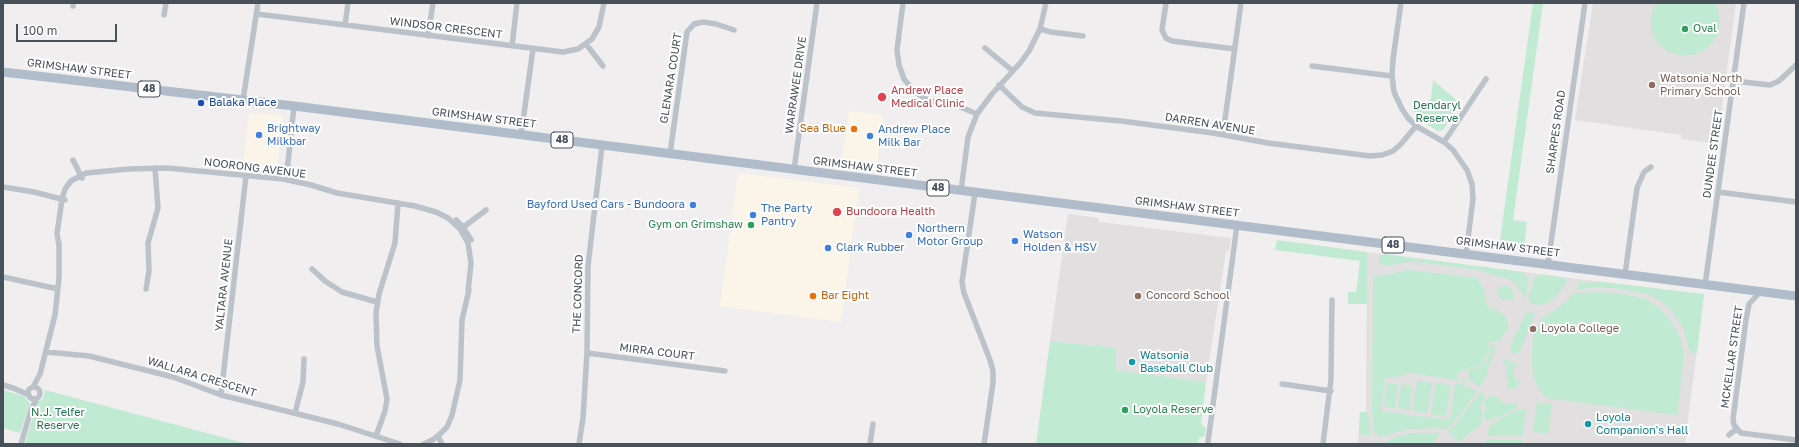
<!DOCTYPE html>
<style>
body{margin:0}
#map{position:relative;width:1799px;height:447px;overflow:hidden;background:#f0eeee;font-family:"Golos Text",sans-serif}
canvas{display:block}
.frame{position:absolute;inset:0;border:4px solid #485059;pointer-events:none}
.scale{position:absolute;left:16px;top:24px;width:101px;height:18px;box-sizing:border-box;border:2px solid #485059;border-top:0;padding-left:5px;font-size:12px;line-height:14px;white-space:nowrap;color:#485059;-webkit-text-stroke:3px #fff;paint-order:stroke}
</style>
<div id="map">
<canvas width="1799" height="447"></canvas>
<div class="frame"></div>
<div class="scale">100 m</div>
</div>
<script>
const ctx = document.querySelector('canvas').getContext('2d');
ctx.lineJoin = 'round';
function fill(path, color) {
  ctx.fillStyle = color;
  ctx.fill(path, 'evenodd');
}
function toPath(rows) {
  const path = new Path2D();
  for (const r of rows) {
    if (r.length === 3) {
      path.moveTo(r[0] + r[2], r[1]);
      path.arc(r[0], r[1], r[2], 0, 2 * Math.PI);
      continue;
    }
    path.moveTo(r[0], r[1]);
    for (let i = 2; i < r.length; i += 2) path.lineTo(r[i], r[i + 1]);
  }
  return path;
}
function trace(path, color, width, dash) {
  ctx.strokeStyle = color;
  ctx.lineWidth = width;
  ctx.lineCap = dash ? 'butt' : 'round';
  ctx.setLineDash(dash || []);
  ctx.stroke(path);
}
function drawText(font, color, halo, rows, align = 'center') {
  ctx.font = font + ' "Golos Text",sans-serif';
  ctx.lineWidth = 4;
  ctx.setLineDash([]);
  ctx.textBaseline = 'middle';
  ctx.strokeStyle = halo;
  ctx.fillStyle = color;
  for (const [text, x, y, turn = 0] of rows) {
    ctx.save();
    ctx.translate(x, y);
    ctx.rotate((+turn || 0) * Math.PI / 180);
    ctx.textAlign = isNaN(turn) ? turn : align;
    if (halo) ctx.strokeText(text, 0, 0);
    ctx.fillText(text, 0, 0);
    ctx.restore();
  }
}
fill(toPath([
 [849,111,884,115,876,171,841,167],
 [249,113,283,116,276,177,242,173],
 [738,173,859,188,841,322,720,306]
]), '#faf5e8');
fill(toPath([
 [1593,3,1736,3,1717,144,1681,139,1681,135,1575,120],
 [1068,214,1099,218,1099,222,1231,238,1229,251,1226,251,1206,382,1115,370,1116,348,1050,341],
 [1367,252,1704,295,1685,444,1358,444,1360,412,1366,412]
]), '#e1dfdf');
fill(toPath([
 [1533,3,1543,3,1513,220,1527,222,1524,250,1499,247],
 [1656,3,1714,3,1718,9,1720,21,1718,33,1712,43,1703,51,1692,55,1680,55,1669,52,1660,45,1654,37,1651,26,1651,15],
 [1433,80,1461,104,1443,130,1438,131,1425,123,1412,110,1431,99],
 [1277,240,1367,252,1367,304,1348,304,1348,292,1356,292,1360,261,1275,250],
 [1384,254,1523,272,1525,276,1529,278,1526,294,1524,298,1516,283,1511,280,1478,270,1418,262,1406,262,1389,266,1381,265,1379,262,1379,258],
 [1408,270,1477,278,1486,293,1484,295,1487,306,1505,315,1509,327,1499,342,1489,342,1488,351,1482,364,1479,367,1470,367,1456,374,1460,380,1462,380,1472,387,1457,380,1410,373,1392,378,1385,378,1381,411,1450,420,1455,382,1477,391,1456,420,1446,429,1436,428,1409,429,1380,437,1374,431,1372,413,1373,282,1375,275,1386,275],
 [1540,274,1564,278,1566,282,1557,296,1546,304,1538,305,1532,304,1528,300,1534,278,1537,277],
 [1596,281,1704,294,1697,353,1690,352,1683,327,1672,311,1661,301,1647,294,1614,288,1596,287,1576,290,1580,282,1595,283],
 [1507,285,1511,289,1515,300,1503,300,1498,296,1497,291,1500,287],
 [1600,292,1624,294,1645,299,1657,306,1670,319,1680,338,1684,354,1677,415,1546,398,1539,389,1533,376,1532,357,1533,336,1542,318,1561,306,1574,293],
 [1530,312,1535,314,1521,349,1518,353,1513,354,1510,350,1511,345,1526,313],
 [1050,341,1116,348,1116,370,1206,382,1201,424,1206,428,1205,436,1199,438,1198,444,1036,444],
 [1492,345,1496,347,1495,350,1486,374,1488,374,1479,387,1467,378,1470,376,1467,370,1470,368,1480,369,1488,358,1490,347],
 [1506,360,1519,365,1514,365,1514,375,1516,381,1520,380,1521,382,1513,390,1505,387,1509,384,1506,375,1507,365,1502,363],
 [1417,381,1432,383,1427,413,1412,411],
 [1387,383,1398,384,1395,408,1384,406],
 [1436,383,1451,385,1446,416,1431,414],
 [1401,384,1412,386,1409,410,1398,408],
 [3,390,24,396,30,404,20,433,3,428],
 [45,390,248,444,25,444,37,402,43,399],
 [1480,392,1484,394,1484,396,1482,405,1478,407,1482,409,1482,424,1458,442,1448,431,1455,425],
 [1491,396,1494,396,1505,403,1517,403,1518,406,1503,416,1487,421,1484,418,1484,410,1486,409,1486,407,1484,405,1485,401],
 [1537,402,1552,404,1548,434,1533,432],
 [1518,409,1526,409,1523,436,1488,436,1489,426],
 [1360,412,1368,413,1371,435,1359,434],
 [1413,433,1440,433,1432,444,1383,444,1397,436],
 [1487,439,1496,440,1522,440,1522,444,1485,444]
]), '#c0ead2');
trace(toPath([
 [903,3,897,50,899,65,904,79,913,90,924,98,943,105,958,106,977,114],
 [1166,3,1162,30,1166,38,1172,41,1235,49],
 [1401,3,1393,59,1392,76,1394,92,1402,109,1408,118,1416,126,1444,142,1453,150,1467,170,1472,184,1473,199,1466,254],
 [73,6,73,3],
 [257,14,563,52,578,49,592,39,599,27,604,3],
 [164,15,166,3],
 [345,25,348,3],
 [1040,29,1051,32,1083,36],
 [428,36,433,3],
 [586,44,603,66],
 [512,46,517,3],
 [985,48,1013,71],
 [1312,66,1392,76],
 [1734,81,1770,85,1779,81,1796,65],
 [999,85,1022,107,1035,113,1121,121,1213,133,1268,143,1370,156,1382,155,1393,151,1401,144,1416,126],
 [243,100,258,3],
 [1223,134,1241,3],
 [521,135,533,49],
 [1444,142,1486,79],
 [670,154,687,32,694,24,703,22,716,24,734,30],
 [73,160,82,178],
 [288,164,289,180],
 [794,170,817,3],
 [283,179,288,162,294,106],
 [3,187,34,192,65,200],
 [961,191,968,137,977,114,992,94,1021,62,1029,51,1040,29,1046,3],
 [1718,192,1796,202],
 [975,193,962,282,964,293,990,360,993,371,993,383,984,444],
 [456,220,463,227,471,240],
 [461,229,486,210],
 [59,245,57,234,62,199,65,189,71,181,86,173,129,169,167,168,283,179,311,185,337,193,415,206,436,212,448,218,460,229,468,243,471,263,468,292],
 [1548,264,1585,3],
 [312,269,325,281,342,292,377,302],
 [1625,274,1637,188,1644,172,1651,167],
 [3,277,58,289],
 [1705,285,1744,3],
 [146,289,149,271,148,243,158,208,155,168],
 [1760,292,1749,304,1746,320,1733,419,1734,425,1741,433,1796,440],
 [46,352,89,356,173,377,221,395,338,424,400,444],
 [587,353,725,371],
 [1282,384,1331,391],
 [3,385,13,388,29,395],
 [33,387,40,374,55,315,59,278,59,243],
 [34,393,6],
 [221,395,246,176],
 [295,413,303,382,304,359],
 [1729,435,1736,429],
 [376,436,385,411,387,399,377,346,376,313,379,294,395,243,398,203],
 [438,436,442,444],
 [1208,442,1237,225],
 [21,444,31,410,37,398],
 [424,444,434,439,442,432,447,427,452,415,460,380,462,320,469,290],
 [579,444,583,418,587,353,588,266,602,146],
 [870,444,873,424],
 [1323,444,1331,379,1332,300]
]), '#bbc2c9', 5.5);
trace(toPath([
 [3,72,294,106,1796,296]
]), '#b0bcca', 9);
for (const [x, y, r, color] of [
 [1685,29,4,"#2e9e5b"],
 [1652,85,4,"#8d6e63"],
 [882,97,5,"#e0444e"],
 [201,103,4,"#1a4fb4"],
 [854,129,4,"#e8710a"],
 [259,135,4,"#3f7fe0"],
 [870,136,4,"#3f7fe0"],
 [693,205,4,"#3f7fe0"],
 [837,212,5,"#e0444e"],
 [753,215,4,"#3f7fe0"],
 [751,225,4,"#2e9e5b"],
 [909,235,4,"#3f7fe0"],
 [1015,241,4,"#3f7fe0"],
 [828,248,4,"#3f7fe0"],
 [813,296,4,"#e8710a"],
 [1138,296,4,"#8d6e63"],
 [1533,329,4,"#8d6e63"],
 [1132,362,4,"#0f9aa8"],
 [1125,410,4,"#2e9e5b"],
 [1588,424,4,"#0f9aa8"]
]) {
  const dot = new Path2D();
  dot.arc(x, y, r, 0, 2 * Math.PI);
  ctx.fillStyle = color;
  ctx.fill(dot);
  trace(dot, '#fff', 1.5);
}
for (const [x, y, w] of [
 [149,89,22],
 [562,140,22],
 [938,188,22],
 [1393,245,22]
]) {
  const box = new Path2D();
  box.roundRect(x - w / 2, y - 8, w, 16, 3);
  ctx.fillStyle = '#fff';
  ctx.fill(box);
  trace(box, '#485059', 1);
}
drawText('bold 10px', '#485059', null, [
 ["48",149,89],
 ["48",562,140],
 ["48",938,188],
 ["48",1393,245]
]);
drawText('11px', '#485059', '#fff', [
 ["WINDSOR CRESCENT",446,28,7],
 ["GRIMSHAW STREET",79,69,7],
 ["GLENARA COURT",671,78,-81],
 ["WARRAWEE DRIVE",796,85,-82],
 ["GRIMSHAW STREET",484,118,7],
 ["DARREN AVENUE",1210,124,9],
 ["SHARPES ROAD",1556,132,-82],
 ["DUNDEE STREET",1713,154,-82],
 ["GRIMSHAW STREET",865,167,7],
 ["NOORONG AVENUE",255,168,7],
 ["GRIMSHAW STREET",1187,207,7],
 ["GRIMSHAW STREET",1508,247,7],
 ["YALTARA AVENUE",224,285,-84],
 ["THE CONCORD",578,294,-88],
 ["MIRRA COURT",657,352,7],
 ["MCKELLAR STREET",1732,357,-82],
 ["WALLARA CRESCENT",202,377,17]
]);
drawText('11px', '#27864d', '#fff', [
 ["Oval",1693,29],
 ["Gym on Grimshaw",743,225,"right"],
 ["Loyola Reserve",1133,410]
], 'left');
drawText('11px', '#785e54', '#fff', [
 ["Watsonia North",1660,79],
 ["Primary School",1660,92],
 ["Concord School",1146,296],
 ["Loyola College",1541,329]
], 'left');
drawText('11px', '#be3a42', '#fff', [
 ["Andrew Place",891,91],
 ["Medical Clinic",891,104],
 ["Bundoora Health",846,212]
], 'left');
drawText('11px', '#164399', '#fff', [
 ["Balaka Place",209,103]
], 'left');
drawText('11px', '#20734c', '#fff', [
 ["Dendaryl",1437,106],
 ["Reserve",1437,119],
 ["N.J. Telfer",58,413],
 ["Reserve",58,426]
]);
drawText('11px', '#366cbe', '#fff', [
 ["Brightway",267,129],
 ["Milkbar",267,142],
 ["Andrew Place",878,130],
 ["Milk Bar",878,143],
 ["Bayford Used Cars - Bundoora",685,205,"right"],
 ["The Party",761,209],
 ["Pantry",761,222],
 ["Northern",917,229],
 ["Motor Group",917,242],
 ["Watson",1023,235],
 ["Holden & HSV",1023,248],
 ["Clark Rubber",836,248]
], 'left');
drawText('11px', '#c56008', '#fff', [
 ["Sea Blue",846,129],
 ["Bar Eight",821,296,"left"]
], 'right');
drawText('11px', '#0d838f', '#fff', [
 ["Watsonia",1140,356],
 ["Baseball Club",1140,369],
 ["Loyola",1596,418],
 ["Companion's Hall",1596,431]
], 'left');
</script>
